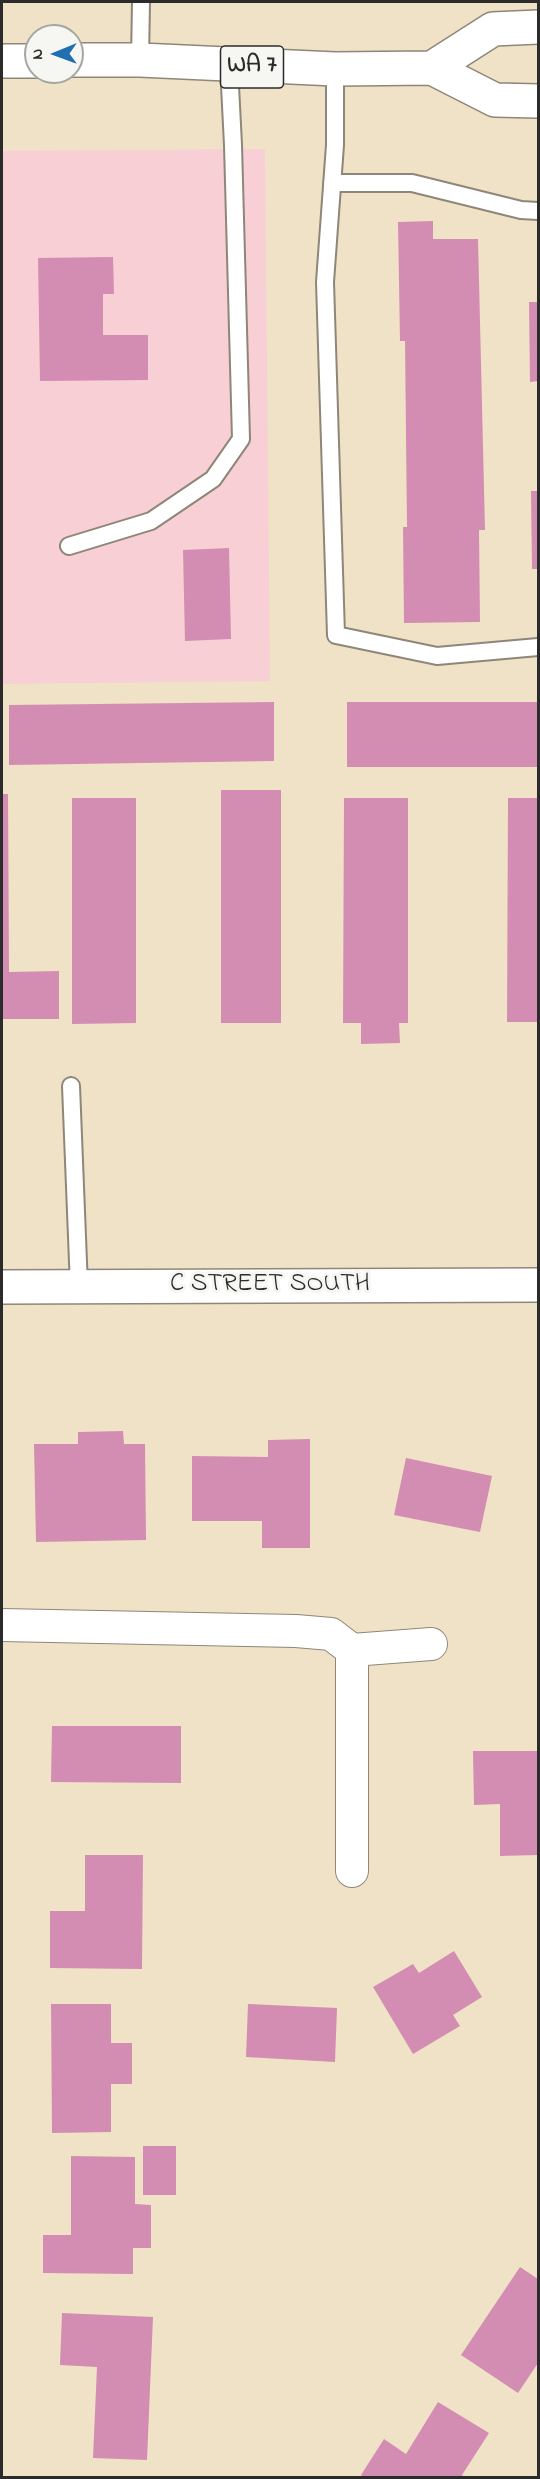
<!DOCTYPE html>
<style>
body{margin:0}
#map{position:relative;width:540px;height:2479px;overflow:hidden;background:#f0e2c6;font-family:"Indie Flower",sans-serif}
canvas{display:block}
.frame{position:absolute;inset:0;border:3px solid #2b2b2b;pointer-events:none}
.north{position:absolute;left:24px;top:24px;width:60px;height:60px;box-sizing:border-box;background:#f6f6f2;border:2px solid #a5a5a2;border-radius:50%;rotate:269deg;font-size:16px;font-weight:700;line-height:24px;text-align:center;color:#2b2b2b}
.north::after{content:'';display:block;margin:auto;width:21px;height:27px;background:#1f6fb2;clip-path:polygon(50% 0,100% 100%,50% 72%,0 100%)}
</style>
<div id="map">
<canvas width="540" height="2479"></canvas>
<div class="frame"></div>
<div class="north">N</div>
</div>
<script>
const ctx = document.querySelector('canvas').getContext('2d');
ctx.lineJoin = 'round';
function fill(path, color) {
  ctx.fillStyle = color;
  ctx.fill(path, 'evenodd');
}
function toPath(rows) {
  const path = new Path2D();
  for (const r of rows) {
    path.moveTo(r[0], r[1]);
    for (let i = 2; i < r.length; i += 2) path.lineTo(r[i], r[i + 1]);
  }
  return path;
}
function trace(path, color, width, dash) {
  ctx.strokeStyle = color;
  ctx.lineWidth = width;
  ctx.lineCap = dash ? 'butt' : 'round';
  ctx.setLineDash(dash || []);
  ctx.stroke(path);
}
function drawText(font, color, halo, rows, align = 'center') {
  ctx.font = font + ' "Indie Flower",sans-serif';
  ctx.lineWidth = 6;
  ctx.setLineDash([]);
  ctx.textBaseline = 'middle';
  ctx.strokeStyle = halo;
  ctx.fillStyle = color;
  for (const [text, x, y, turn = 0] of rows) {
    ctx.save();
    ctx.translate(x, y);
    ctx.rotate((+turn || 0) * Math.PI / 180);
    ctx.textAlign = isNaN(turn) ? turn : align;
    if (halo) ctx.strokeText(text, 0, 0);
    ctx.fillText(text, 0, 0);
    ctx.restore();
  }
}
fill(toPath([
 [265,149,270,681,2,684,2,151]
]), '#f7cfd4');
fill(toPath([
 [433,221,433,239,478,239,485,530,479,530,480,622,404,623,403,527,407,527,405,341,400,341,398,222],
 [113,257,114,294,103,294,103,335,148,335,148,380,40,381,38,258],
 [529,302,538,302,538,381,530,382],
 [531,491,538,491,538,569,532,569],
 [229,548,231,639,185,641,183,550],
 [274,702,274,761,9,765,9,705],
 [347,702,538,702,538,767,347,767],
 [221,790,281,790,281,1023,221,1023],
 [2,794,8,794,9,972,59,971,59,1019,2,1019],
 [72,798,136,798,136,1023,72,1024],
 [344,798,408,798,408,1023,399,1023,400,1043,361,1044,361,1023,343,1023],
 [508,798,538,798,538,1022,507,1022],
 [123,1431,124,1444,145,1444,146,1540,36,1542,34,1444,78,1444,78,1432],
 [310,1439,310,1548,262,1548,262,1521,192,1521,192,1456,268,1457,268,1440],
 [406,1458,492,1476,480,1532,394,1515],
 [52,1726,181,1726,181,1783,51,1782],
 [473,1751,538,1751,538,1855,500,1856,500,1804,474,1805],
 [85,1855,143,1855,142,1969,50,1968,50,1911,85,1911],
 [454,1951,482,1997,453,2015,460,2026,413,2054,373,1987,413,1964,419,1973],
 [51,2004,111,2004,111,2043,132,2043,132,2084,111,2084,111,2132,52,2133],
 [248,2004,337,2008,335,2062,246,2057],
 [143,2146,176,2146,176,2195,143,2195],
 [71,2156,135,2157,135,2204,151,2205,151,2248,133,2248,133,2274,43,2273,43,2235,71,2235],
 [520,2267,538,2279,538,2363,518,2393,461,2355],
 [62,2313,153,2317,147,2460,93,2458,97,2367,60,2365],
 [438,2402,489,2433,462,2475,466,2478,365,2478,361,2475,384,2439,406,2454]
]), '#d38db3');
const service = toPath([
 [140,60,141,2],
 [335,69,335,145,325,282,336,635,437,656,538,647],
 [332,183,412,183,521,210,538,211],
 [69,546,151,521,213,479,241,439,233,145,229,66],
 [71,1086,79,1287]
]);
const minor = toPath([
 [2,1625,296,1631,331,1634,352,1650,431,1644],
 [352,1650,352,1871]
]);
const tertiary = toPath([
 [2,1287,538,1285]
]);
const primary = toPath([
 [72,60,140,60,335,69,432,68,495,100,538,101],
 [2,61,36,61],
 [432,68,493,29,538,27]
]);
trace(service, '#8e8678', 20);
trace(minor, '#8e8678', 34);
trace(tertiary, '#8e8678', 36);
trace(primary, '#8e8678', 36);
trace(service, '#fff', 16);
trace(minor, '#fff', 32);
trace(tertiary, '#fff', 33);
trace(primary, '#fff', 33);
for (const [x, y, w] of [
 [252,67,63]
]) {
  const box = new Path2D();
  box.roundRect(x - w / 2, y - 21, w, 42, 4.5);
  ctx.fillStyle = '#f6f6f2';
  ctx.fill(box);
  trace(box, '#2b2b2b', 1.5);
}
drawText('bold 24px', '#2b2b2b', null, [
 ["WA 7",252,67]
]);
drawText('26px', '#2b2b2b', '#f6f6f2', [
 ["C STREET SOUTH",270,1286]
]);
</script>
